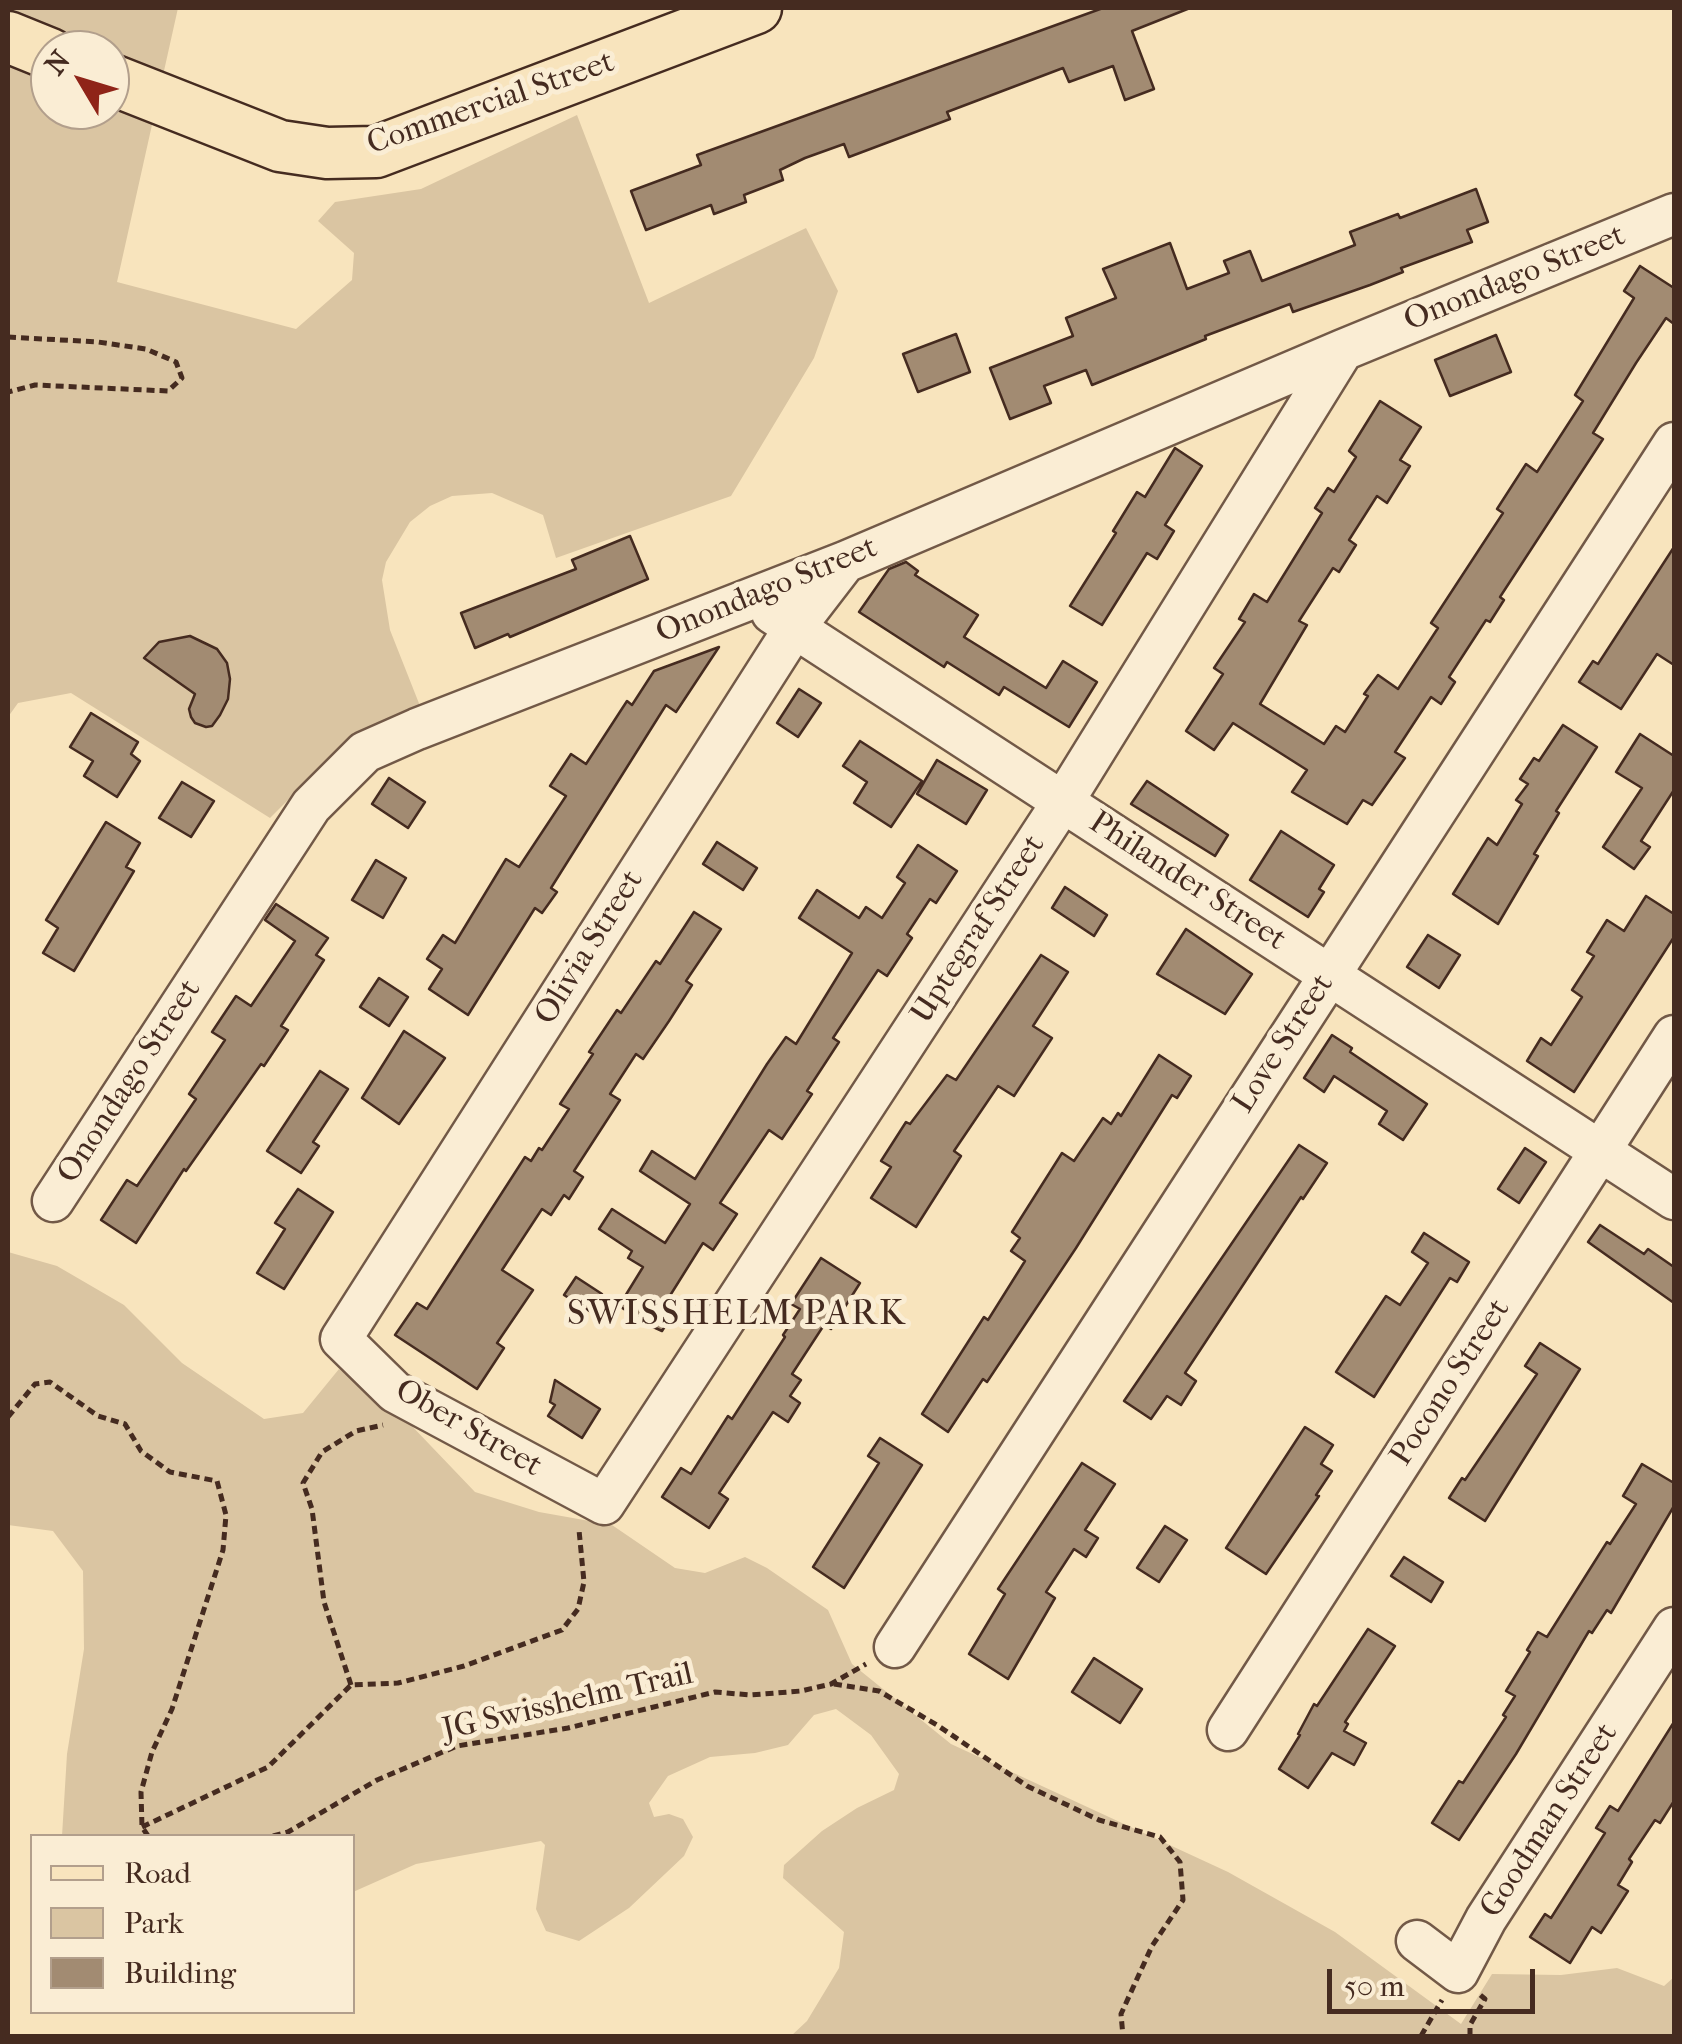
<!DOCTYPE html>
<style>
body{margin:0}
#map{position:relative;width:1682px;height:2044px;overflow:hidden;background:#f8e4bd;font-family:"IM FELL French Canon",serif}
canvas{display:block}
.frame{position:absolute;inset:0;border:10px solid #452b20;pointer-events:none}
.legend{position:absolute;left:30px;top:1834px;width:325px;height:180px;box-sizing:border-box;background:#faedd4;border:2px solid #b29f8c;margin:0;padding:12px 18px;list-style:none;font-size:30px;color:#452b20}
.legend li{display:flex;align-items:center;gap:20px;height:50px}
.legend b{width:50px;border:2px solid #b29f8c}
.north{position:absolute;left:30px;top:30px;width:100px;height:100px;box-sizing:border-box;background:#faedd4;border:2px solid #b29f8c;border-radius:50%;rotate:308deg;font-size:28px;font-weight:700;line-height:40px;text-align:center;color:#452b20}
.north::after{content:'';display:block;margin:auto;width:35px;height:45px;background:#8f2418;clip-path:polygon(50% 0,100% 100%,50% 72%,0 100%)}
.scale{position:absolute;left:1327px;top:1969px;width:208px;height:45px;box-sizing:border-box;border:5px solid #452b20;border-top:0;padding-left:12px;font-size:30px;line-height:35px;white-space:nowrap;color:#452b20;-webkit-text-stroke:8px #faedd4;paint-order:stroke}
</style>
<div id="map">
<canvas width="1682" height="2044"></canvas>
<div class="frame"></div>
<ul class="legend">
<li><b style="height:12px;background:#f8e4bd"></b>Road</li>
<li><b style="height:28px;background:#dac5a2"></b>Park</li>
<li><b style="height:28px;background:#a28b72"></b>Building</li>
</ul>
<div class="north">N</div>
<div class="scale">50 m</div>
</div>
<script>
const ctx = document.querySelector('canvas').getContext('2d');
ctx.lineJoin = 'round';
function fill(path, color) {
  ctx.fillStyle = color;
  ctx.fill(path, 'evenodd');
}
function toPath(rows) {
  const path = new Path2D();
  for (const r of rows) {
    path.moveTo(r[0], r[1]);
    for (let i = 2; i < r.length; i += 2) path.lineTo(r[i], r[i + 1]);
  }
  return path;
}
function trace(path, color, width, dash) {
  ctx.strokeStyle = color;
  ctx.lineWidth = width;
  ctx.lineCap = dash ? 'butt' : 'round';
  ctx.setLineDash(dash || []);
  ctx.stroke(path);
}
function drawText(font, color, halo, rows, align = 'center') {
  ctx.font = font + ' "IM FELL French Canon",serif';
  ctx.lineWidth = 10;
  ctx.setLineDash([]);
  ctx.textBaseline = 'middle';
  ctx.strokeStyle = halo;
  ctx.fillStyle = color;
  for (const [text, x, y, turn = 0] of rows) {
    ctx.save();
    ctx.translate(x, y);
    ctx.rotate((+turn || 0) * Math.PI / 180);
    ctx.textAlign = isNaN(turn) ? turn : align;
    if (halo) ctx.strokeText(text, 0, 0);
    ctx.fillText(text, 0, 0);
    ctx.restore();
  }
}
fill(toPath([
 [8,8,178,8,117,282,296,329,352,280,354,253,318,221,335,202,421,189,577,115,649,303,806,228,838,291,814,358,731,496,556,558,543,515,492,493,452,496,430,506,410,522,386,562,382,580,390,630,422,711,360,737,316,772,270,818,71,693,18,703,8,717],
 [50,50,110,50,110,110,50,110],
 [8,1252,57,1266,124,1305,182,1363,264,1419,303,1413,339,1369,409,1423,475,1492,539,1512,612,1525,675,1568,705,1573,745,1557,767,1568,828,1610,852,1664,951,1744,1228,1872,1335,1932,1461,2024,1492,1974,1561,1975,1617,1968,1664,1986,1674,1977,1674,2036,791,2036,807,2021,839,1968,844,1932,783,1878,784,1865,822,1831,857,1808,894,1790,899,1774,871,1735,836,1709,814,1715,788,1745,755,1753,710,1757,668,1776,649,1803,654,1817,669,1814,683,1819,693,1837,684,1856,629,1908,579,1941,546,1931,536,1909,545,1845,541,1841,416,1864,353,1892,352,1836,62,1836,67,1754,84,1649,83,1571,53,1531,8,1525]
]), '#dac5a2');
const building = toPath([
 [1103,8,1190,8,1132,31,1154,89,1125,100,1113,66,1069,82,1063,68,947,112,950,119,849,157,844,144,805,158,780,170,783,180,744,195,746,202,714,214,711,205,646,230,631,191,701,165,697,155,1103,8],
 [1476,189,1488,222,1467,230,1472,242,1401,268,1403,272,1370,285,1293,312,1290,304,1205,336,1206,339,1092,385,1086,370,1044,386,1051,403,1010,419,990,368,1073,336,1066,318,1116,298,1103,269,1170,243,1187,289,1229,273,1224,261,1250,251,1262,281,1355,245,1350,232,1398,214,1400,218,1476,189],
 [1640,266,1674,288,1674,324,1666,318,1636,363,1593,433,1603,439,1500,597,1504,600,1490,622,1486,620,1449,677,1455,682,1441,704,1431,697,1395,752,1405,758,1372,805,1363,800,1347,824,1292,792,1307,770,1233,723,1214,750,1186,731,1223,674,1214,668,1245,622,1239,619,1254,594,1267,602,1322,513,1315,508,1328,488,1334,492,1356,457,1349,451,1380,401,1421,427,1400,460,1410,466,1387,503,1377,496,1349,540,1356,545,1339,572,1333,568,1299,621,1307,625,1260,704,1324,744,1336,726,1345,732,1368,696,1364,694,1378,675,1398,689,1438,628,1431,623,1503,513,1497,509,1526,464,1537,472,1583,401,1575,395,1634,298,1624,291,1640,266],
 [956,334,970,372,918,392,903,354,956,334],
 [1496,335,1511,372,1450,396,1435,360,1496,335],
 [1175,448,1202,466,1165,525,1174,531,1157,559,1147,553,1102,625,1070,606,1116,533,1113,531,1137,492,1145,497,1175,448],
 [630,536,648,579,510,637,508,634,475,648,461,613,576,569,572,560,630,536],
 [1674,547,1674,665,1657,654,1621,709,1579,682,1593,661,1598,664,1674,547],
 [906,562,918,571,915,575,978,615,964,637,1046,688,1063,661,1097,682,1069,727,1004,687,999,695,947,662,944,667,859,612,889,569,906,562],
 [190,636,217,649,227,663,230,679,228,699,220,715,212,726,206,727,195,723,191,717,189,709,195,694,144,658,159,642,190,636],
 [719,647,676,712,666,705,551,888,557,892,542,913,535,908,468,1015,429,989,442,969,427,959,443,935,455,943,506,859,519,867,566,796,550,786,571,754,586,764,627,701,632,705,654,671,719,647],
 [799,689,821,703,798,737,777,723,799,689],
 [91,713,138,742,131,754,140,761,117,797,84,776,93,761,70,747,91,713],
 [1563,725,1597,747,1556,811,1559,813,1534,854,1538,856,1498,924,1453,894,1488,838,1497,845,1522,804,1516,800,1528,784,1520,779,1534,758,1539,761,1563,725],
 [1640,734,1674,756,1674,790,1641,841,1650,847,1634,869,1603,847,1642,788,1616,772,1640,734],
 [860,741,922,781,891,827,854,803,867,782,843,766,860,741],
 [937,760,987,790,966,824,917,794,937,760],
 [389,778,425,802,408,828,372,804,389,778],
 [1147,781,1228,835,1215,856,1131,804,1147,781],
 [182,782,214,801,191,837,159,818,182,782],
 [106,822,140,843,126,867,134,871,74,971,43,953,58,928,46,920,106,822],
 [1281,831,1334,865,1319,889,1324,892,1308,917,1250,880,1281,831],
 [717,842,757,868,743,890,703,864,717,842],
 [918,845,957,871,936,903,930,899,907,934,912,938,887,976,878,970,833,1038,839,1042,807,1091,812,1094,782,1139,769,1130,720,1203,737,1214,713,1250,703,1243,666,1302,677,1307,662,1331,651,1326,619,1306,643,1267,628,1258,632,1251,599,1229,612,1209,665,1243,690,1204,640,1171,652,1151,695,1179,767,1064,786,1037,796,1044,852,953,799,918,817,890,859,918,866,907,882,918,905,883,897,877,918,845],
 [376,860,406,878,383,918,352,900,376,860],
 [1065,887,1107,915,1094,936,1052,908,1065,887],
 [1646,896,1674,914,1674,937,1574,1092,1527,1061,1541,1038,1551,1045,1582,997,1572,990,1594,956,1587,952,1607,920,1624,931,1646,896],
 [276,904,328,938,316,955,324,960,281,1026,288,1030,264,1066,261,1064,186,1171,184,1169,136,1243,101,1220,127,1180,137,1186,196,1099,189,1094,225,1040,212,1032,236,996,251,1006,295,941,265,920,276,904],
 [694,912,721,929,686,981,692,985,669,1021,643,1059,636,1054,610,1094,620,1100,574,1171,583,1177,569,1199,564,1195,551,1215,542,1209,502,1270,533,1290,497,1343,504,1348,477,1389,395,1335,417,1303,427,1309,525,1157,531,1161,539,1148,542,1150,569,1109,560,1104,593,1054,589,1052,617,1010,621,1013,656,961,660,964,694,912],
 [1186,929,1252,974,1225,1014,1157,974,1186,929],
 [1428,935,1460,955,1439,988,1407,967,1428,935],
 [1041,955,1068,972,1033,1026,1052,1038,1014,1096,998,1086,954,1151,961,1156,916,1227,871,1198,891,1167,881,1161,906,1122,910,1124,947,1075,956,1080,1041,955],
 [379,978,408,997,389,1026,360,1007,379,978],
 [404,1031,445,1058,399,1124,362,1098,404,1031],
 [1332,1035,1352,1048,1350,1052,1427,1104,1403,1140,1379,1124,1387,1111,1334,1076,1324,1092,1304,1078,1332,1035],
 [1159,1055,1191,1076,1177,1098,1172,1095,1076,1248,987,1382,983,1379,948,1432,922,1414,984,1317,988,1320,1025,1261,1011,1251,1020,1238,1012,1232,1062,1153,1074,1161,1103,1118,1111,1124,1118,1113,1121,1116,1159,1055],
 [320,1071,348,1089,313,1142,319,1146,301,1173,267,1151,320,1071],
 [1299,1145,1327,1163,1303,1199,1301,1197,1185,1373,1196,1381,1181,1405,1167,1396,1151,1419,1124,1401,1299,1145],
 [1525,1148,1546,1162,1519,1203,1498,1189,1525,1148],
 [298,1189,333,1212,284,1289,257,1273,285,1229,275,1223,298,1189],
 [1600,1225,1644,1254,1648,1249,1674,1267,1674,1303,1588,1242,1600,1225],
 [1424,1233,1469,1262,1457,1282,1450,1278,1374,1397,1336,1372,1386,1296,1400,1305,1428,1263,1412,1252,1424,1233],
 [821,1258,860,1283,831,1329,824,1325,792,1374,801,1380,790,1396,800,1403,788,1422,773,1412,719,1493,728,1499,709,1528,662,1497,681,1468,691,1474,728,1416,732,1419,785,1337,783,1335,800,1309,791,1304,821,1258],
 [576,1277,602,1294,591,1312,564,1295,576,1277],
 [1540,1343,1580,1369,1485,1521,1449,1498,1462,1478,1465,1480,1537,1374,1525,1366,1540,1343],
 [555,1380,600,1409,582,1438,548,1416,555,1405,550,1402,555,1380],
 [1305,1427,1333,1445,1321,1464,1332,1471,1316,1495,1319,1496,1266,1574,1226,1548,1305,1427],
 [880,1438,922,1465,844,1588,813,1567,879,1463,868,1456,880,1438],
 [1082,1463,1115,1484,1085,1530,1098,1538,1086,1557,1074,1549,1046,1592,1055,1598,1008,1679,969,1654,1005,1594,998,1589,1082,1463],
 [1642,1464,1674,1483,1674,1506,1611,1613,1607,1610,1592,1633,1589,1631,1516,1754,1459,1840,1432,1823,1459,1781,1463,1783,1506,1717,1503,1715,1515,1696,1506,1691,1530,1652,1527,1650,1538,1632,1547,1637,1607,1542,1610,1544,1636,1504,1623,1496,1642,1464],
 [1165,1526,1187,1540,1159,1582,1137,1568,1165,1526],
 [1404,1557,1443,1582,1431,1602,1391,1576,1404,1557],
 [1368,1629,1395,1646,1345,1722,1348,1724,1344,1731,1366,1743,1354,1765,1332,1753,1308,1788,1279,1769,1300,1735,1298,1734,1314,1704,1317,1706,1368,1629],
 [1094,1658,1142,1689,1120,1723,1072,1692,1094,1658],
 [1674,1722,1674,1801,1660,1823,1655,1820,1629,1859,1632,1862,1618,1885,1628,1891,1601,1933,1592,1927,1570,1963,1530,1937,1545,1914,1551,1918,1605,1833,1596,1828,1610,1806,1618,1811,1674,1722]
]);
fill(building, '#a28b72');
trace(building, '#452b20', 2.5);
const minor = toPath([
 [845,562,795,627,341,1339,395,1392,604,1504,1071,789,1343,350],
 [772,613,1674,1199],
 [53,1201,311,806,365,752,417,729,845,562,1343,350,1674,214],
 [895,1647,1674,443],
 [1228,1730,1674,1036],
 [1417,1941,1458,1972,1486,1919,1674,1628]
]);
const major = toPath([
 [8,37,50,54],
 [110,79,280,146,327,153,376,152,756,8]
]);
trace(minor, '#725947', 45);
trace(major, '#452b20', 55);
trace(toPath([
 [8,337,98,342,146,349,176,362,182,378,168,391,35,385,8,392],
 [8,1417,35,1384,50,1382,98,1416,125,1424,141,1451,170,1472,217,1481,226,1515,223,1550,172,1709,152,1752,141,1792,142,1827,148,1836],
 [834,1684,879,1691,937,1725,1027,1786,1099,1820,1160,1837,1180,1862,1183,1900,1152,1946,1121,2014,1123,2036],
 [351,1685,324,1602,312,1509,303,1483,322,1452,356,1431,383,1425],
 [142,1827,268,1767,351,1685,398,1683,464,1666,562,1630,578,1609,584,1582,579,1530],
 [273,1836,288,1832,377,1780,457,1746,568,1728,715,1692,750,1695,801,1691,831,1684,866,1664],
 [1421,2036,1442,2000],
 [1470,2036,1470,2025,1485,1999,1478,1993]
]), '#452b20', 5, [8, 5]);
trace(minor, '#faedd4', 40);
trace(major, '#f8e4bd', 50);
drawText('32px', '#452b20', '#faedd4', [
 ["Commercial Street",491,104,-19],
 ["Onondago Street",1515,279,-22],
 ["Onondago Street",767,591,-22],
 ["Philander Street",1187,882,33],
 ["Uptegraf Street",979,930,-57],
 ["Olivia Street",590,948,-58],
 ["Love Street",1284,1044,-57],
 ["Onondago Street",130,1082,-57],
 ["Pocono Street",1451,1383,-57],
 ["Ober Street",468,1429,30],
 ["JG Swisshelm Trail",568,1703,-13],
 ["Goodman Street",1550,1821,-57]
]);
ctx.letterSpacing = '2.5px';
drawText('35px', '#452b20', '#faedd4', [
 ["SWISSHELM PARK",737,1315]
]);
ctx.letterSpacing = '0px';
</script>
